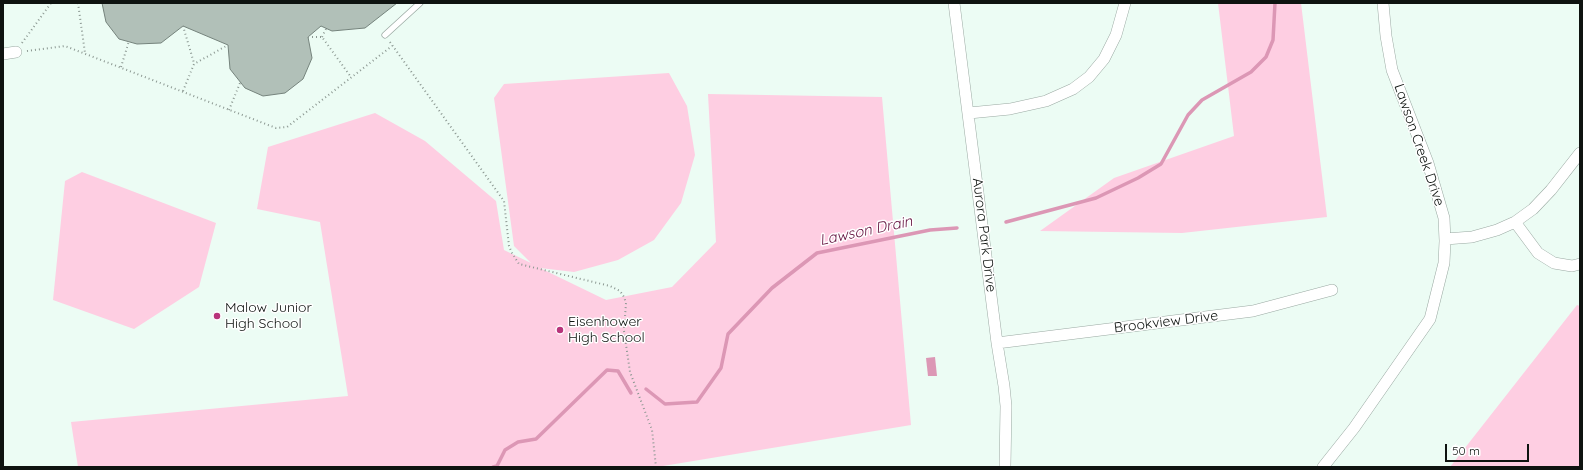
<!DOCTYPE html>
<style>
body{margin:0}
#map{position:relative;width:1583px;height:470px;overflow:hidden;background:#ecfcf4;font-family:Quicksand,sans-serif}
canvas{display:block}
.frame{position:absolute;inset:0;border:4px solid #0e1310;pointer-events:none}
.scale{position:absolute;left:1445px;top:444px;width:84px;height:18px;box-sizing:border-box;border:2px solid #0e1310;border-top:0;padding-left:5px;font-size:12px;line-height:14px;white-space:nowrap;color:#0e1310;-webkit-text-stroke:3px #fff;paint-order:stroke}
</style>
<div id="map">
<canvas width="1583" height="470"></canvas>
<div class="frame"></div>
<div class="scale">50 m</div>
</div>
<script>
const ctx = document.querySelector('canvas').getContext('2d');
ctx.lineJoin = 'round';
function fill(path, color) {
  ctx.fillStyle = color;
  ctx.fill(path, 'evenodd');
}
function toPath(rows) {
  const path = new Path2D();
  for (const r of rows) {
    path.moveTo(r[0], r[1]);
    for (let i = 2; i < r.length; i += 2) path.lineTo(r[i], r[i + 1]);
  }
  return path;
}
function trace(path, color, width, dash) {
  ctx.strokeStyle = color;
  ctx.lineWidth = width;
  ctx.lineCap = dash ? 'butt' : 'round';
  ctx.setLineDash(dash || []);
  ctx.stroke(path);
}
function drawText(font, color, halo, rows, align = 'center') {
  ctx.font = font + ' Quicksand,sans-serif';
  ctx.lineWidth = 3;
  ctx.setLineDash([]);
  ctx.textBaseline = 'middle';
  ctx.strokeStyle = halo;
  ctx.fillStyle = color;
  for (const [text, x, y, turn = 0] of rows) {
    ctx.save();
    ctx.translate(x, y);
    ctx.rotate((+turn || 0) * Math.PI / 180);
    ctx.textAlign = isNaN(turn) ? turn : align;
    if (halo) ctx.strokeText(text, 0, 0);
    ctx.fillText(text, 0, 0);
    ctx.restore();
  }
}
fill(toPath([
 [1218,3,1301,3,1327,217,1182,233,1040,231,1114,178,1234,136],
 [669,73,687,106,695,155,681,203,654,240,618,260,574,272,540,268,606,300,672,287,716,242,708,94,882,97,911,425,657,467,78,467,71,422,348,396,320,222,257,209,268,147,375,113,425,141,496,201,504,250,531,263,514,246,494,98,504,84],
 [82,172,216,223,199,287,134,329,53,300,65,181],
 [1577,305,1580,306,1580,467,1450,467]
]), '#fecee2');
fill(toPath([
 [935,357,937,376,928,376,926,358]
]), '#dc97b5');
trace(toPath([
 [1006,222,1096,198,1138,178,1161,164,1188,115,1202,100,1251,72,1266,57,1273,40,1275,3],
 [646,389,665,404,697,402,721,368,728,334,772,288,817,253,930,230,957,228],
 [493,467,497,466,505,450,518,442,536,439,607,370,618,371,631,393]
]), '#dc97b5', 3.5);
const building = toPath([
 [102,3,397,3,365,28,332,31,321,26,308,37,312,58,303,79,285,93,263,96,245,88,230,69,228,45,183,26,161,43,137,44,119,39,106,22,102,3]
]);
fill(building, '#b1c0b8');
trace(building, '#75837c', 1);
const service = toPath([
 [385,35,420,3]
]);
const minor = toPath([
 [954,3,997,343,1004,386,1006,406,1005,467],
 [3,54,16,52],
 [969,113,1010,109,1046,101,1073,89,1089,77,1104,59,1116,35,1125,3],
 [1515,222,1538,253,1554,263,1572,266,1580,264],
 [1445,239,1472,237,1497,230,1515,222,1533,209,1551,190,1580,153],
 [997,343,1253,311,1332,290],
 [1323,467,1354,428,1430,319,1444,263,1445,241,1444,218,1428,163,1392,70,1386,36,1383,3]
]);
trace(service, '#9aa9a2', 7);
trace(minor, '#9aa9a2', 12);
trace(toPath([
 [78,3,85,53],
 [183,26,194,63],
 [308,37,322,37,351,77],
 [322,37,326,29],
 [390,42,504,201,509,246,512,253,519,264,610,286,620,291,624,297,626,303,624,331,630,372,652,430,656,467],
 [22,43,51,3],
 [27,51,65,46,276,128,287,127,392,46],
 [121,67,129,41],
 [183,91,194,64,228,45],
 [229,110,240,83]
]), '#8c9892', 2, [1, 3]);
trace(service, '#fff', 5.5);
trace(minor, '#fff', 11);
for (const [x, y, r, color] of [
 [217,316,4,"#b8347b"],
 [560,330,4,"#b8347b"]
]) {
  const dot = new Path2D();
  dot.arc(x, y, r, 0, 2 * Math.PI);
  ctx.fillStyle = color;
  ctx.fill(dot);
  trace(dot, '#fff', 1.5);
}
drawText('14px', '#0e1310', '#fff', [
 ["Lawson Creek Drive",1419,145,71],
 ["Aurora Park Drive",984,235,83],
 ["Brookview Drive",1166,322,-7]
]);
drawText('14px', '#0e1310', '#fff', [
 ["Malow Junior",225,308],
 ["High School",225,324],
 ["Eisenhower",568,322],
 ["High School",568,338]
], 'left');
drawText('italic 15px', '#64123f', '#fff', [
 ["Lawson Drain",866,231,-12]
]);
</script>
